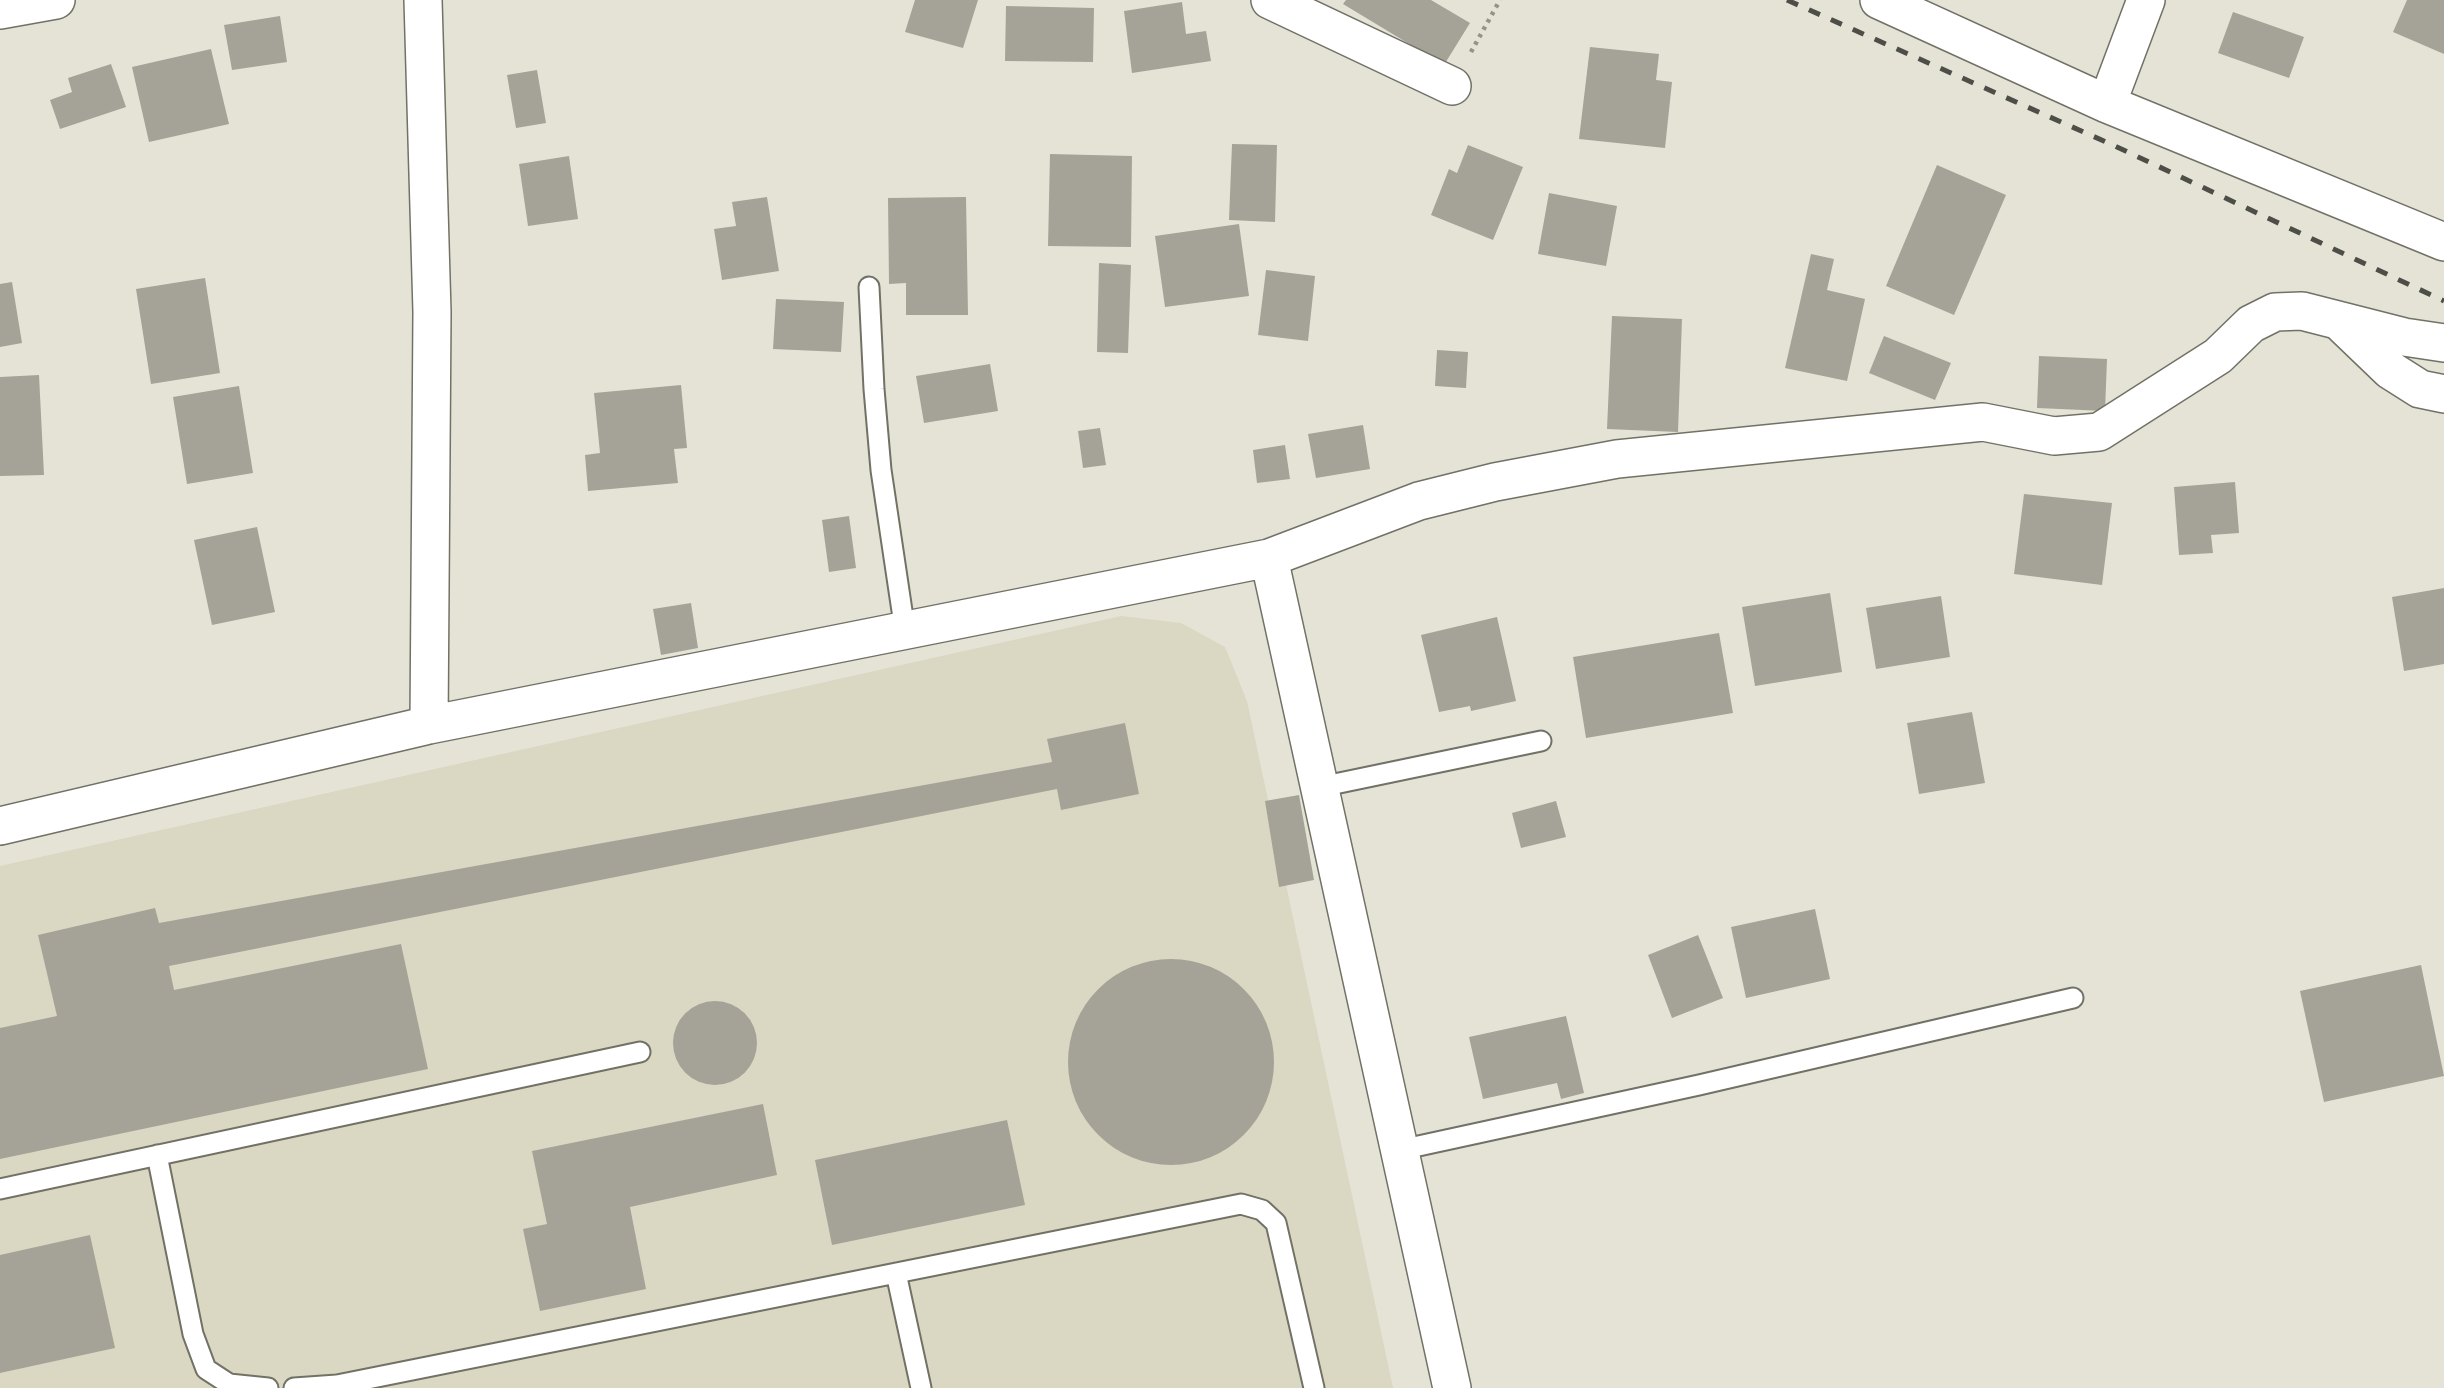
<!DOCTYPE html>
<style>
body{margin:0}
canvas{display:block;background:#e4e3d6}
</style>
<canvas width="2444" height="1388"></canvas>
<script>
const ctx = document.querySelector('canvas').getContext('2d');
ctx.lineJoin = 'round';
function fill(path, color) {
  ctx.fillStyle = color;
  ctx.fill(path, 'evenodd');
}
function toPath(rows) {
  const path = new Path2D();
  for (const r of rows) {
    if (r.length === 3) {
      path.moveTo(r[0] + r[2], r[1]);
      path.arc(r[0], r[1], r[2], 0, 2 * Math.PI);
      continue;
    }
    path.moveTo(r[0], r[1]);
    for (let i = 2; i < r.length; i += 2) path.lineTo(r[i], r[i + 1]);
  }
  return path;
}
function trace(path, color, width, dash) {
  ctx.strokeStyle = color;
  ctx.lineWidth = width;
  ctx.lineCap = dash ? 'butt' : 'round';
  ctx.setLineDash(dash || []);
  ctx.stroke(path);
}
fill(toPath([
 [1121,616,1181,623,1225,647,1247,701,1393,1388,0,1388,0,866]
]), '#dad7c3');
fill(toPath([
 [915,0,978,0,963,48,905,32],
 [1346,0,1431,0,1470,23,1444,65,1343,4],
 [2407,0,2444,0,2444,54,2393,32],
 [1182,2,1186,34,1206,31,1211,61,1132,73,1124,11],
 [1006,6,1094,8,1093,62,1005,61],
 [2233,12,2304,37,2289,78,2218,53],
 [280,16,287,62,232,70,224,25],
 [1590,47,1659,54,1656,80,1672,82,1665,148,1579,139],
 [211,49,229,124,149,142,132,67],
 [111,64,126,107,60,129,50,100,72,92,68,78],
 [537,70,546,123,516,128,507,75],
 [1232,144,1277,145,1275,222,1229,220],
 [1468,145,1523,167,1493,240,1431,215,1449,169,1457,173],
 [1050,154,1132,156,1131,247,1048,246],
 [569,156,578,219,528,226,519,164],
 [1937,165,2006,195,1954,315,1886,286],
 [1549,193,1617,206,1606,266,1538,254],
 [767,197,779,271,722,280,714,229,736,226,732,202],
 [966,197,968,315,906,315,906,283,889,284,888,198],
 [1239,224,1249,296,1165,307,1155,236],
 [1811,254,1834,259,1827,290,1865,299,1847,381,1785,368],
 [1099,263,1131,265,1128,353,1097,352],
 [1266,270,1315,276,1308,341,1258,335],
 [205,278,220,373,151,384,136,289],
 [12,282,22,343,0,347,0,284],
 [776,299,844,302,841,352,773,349],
 [1612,316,1682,319,1678,432,1607,429],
 [1884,336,1951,363,1935,400,1869,373],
 [1437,350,1468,352,1466,388,1435,386],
 [2039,356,2107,359,2105,411,2037,408],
 [990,364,998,411,924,423,916,376],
 [39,375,44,475,0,476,0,377],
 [681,385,687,448,674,449,678,483,588,491,585,455,600,453,594,393],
 [239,386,253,473,187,484,173,397],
 [1363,425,1370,469,1316,478,1308,434],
 [1100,428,1106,465,1083,468,1078,431],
 [1285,445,1290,479,1257,483,1253,450],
 [2235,482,2239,533,2211,535,2213,553,2179,555,2174,487],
 [2024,494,2112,503,2102,585,2014,574],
 [849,516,856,568,829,572,822,520],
 [257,527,275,612,212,625,194,540],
 [2444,588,2444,664,2404,671,2392,597],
 [1830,593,1842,672,1755,686,1742,607],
 [1941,596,1950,657,1876,669,1866,608],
 [691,603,698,648,661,655,653,609],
 [1497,617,1516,701,1471,711,1470,706,1439,712,1421,635],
 [1719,633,1733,713,1586,738,1573,657],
 [1972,712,1985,783,1919,794,1907,723],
 [1125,723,1139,794,1061,810,1057,789,169,966,174,990,401,944,428,1069,0,1159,0,1028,57,1016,38,935,155,908,159,923,1052,762,1047,739],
 [1299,795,1314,880,1279,887,1265,801],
 [1556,801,1566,837,1521,848,1512,813],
 [1815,909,1830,979,1746,998,1731,927],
 [1698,935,1723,998,1672,1018,1648,955],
 [1171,1062,103],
 [2421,965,2444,1076,2324,1102,2300,991],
 [715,1043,42],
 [1566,1016,1584,1093,1561,1099,1557,1083,1483,1099,1469,1037],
 [763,1104,777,1175,630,1207,646,1289,540,1311,523,1229,547,1224,532,1151],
 [1007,1120,1025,1205,832,1245,815,1160],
 [90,1235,115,1348,0,1373,0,1255]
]), '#a5a397');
const lane = toPath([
 [869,287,874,389,881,470,905,631],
 [1320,787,1541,741],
 [1400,1150,1699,1085,2073,998],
 [157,1155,193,1334,206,1369,229,1384,268,1388],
 [0,1189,640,1052],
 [896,1273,921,1388],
 [294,1388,337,1385,1241,1204,1262,1210,1276,1223,1314,1388]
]);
const street = toPath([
 [423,0,432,312,429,725],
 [1270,0,1452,86],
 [1879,0,2107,104,2444,242],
 [0,10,56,0],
 [2107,104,2146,0],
 [2340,322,2390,370,2420,389,2444,394],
 [1269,558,1452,1388],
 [0,826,429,725,1269,558,1419,501,1495,482,1617,459,1983,422,2054,436,2099,432,2218,356,2251,324,2275,312,2302,311,2404,337,2444,343]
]);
trace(lane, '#727166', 23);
trace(street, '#727166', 40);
trace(toPath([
 [1471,52,1500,0]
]), '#93938a', 4.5, [3.5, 5]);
trace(lane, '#fff', 19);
trace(street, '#fff', 37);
trace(toPath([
 [1787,0,2115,146,2444,301]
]), '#4e4e48', 5, [12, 12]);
</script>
